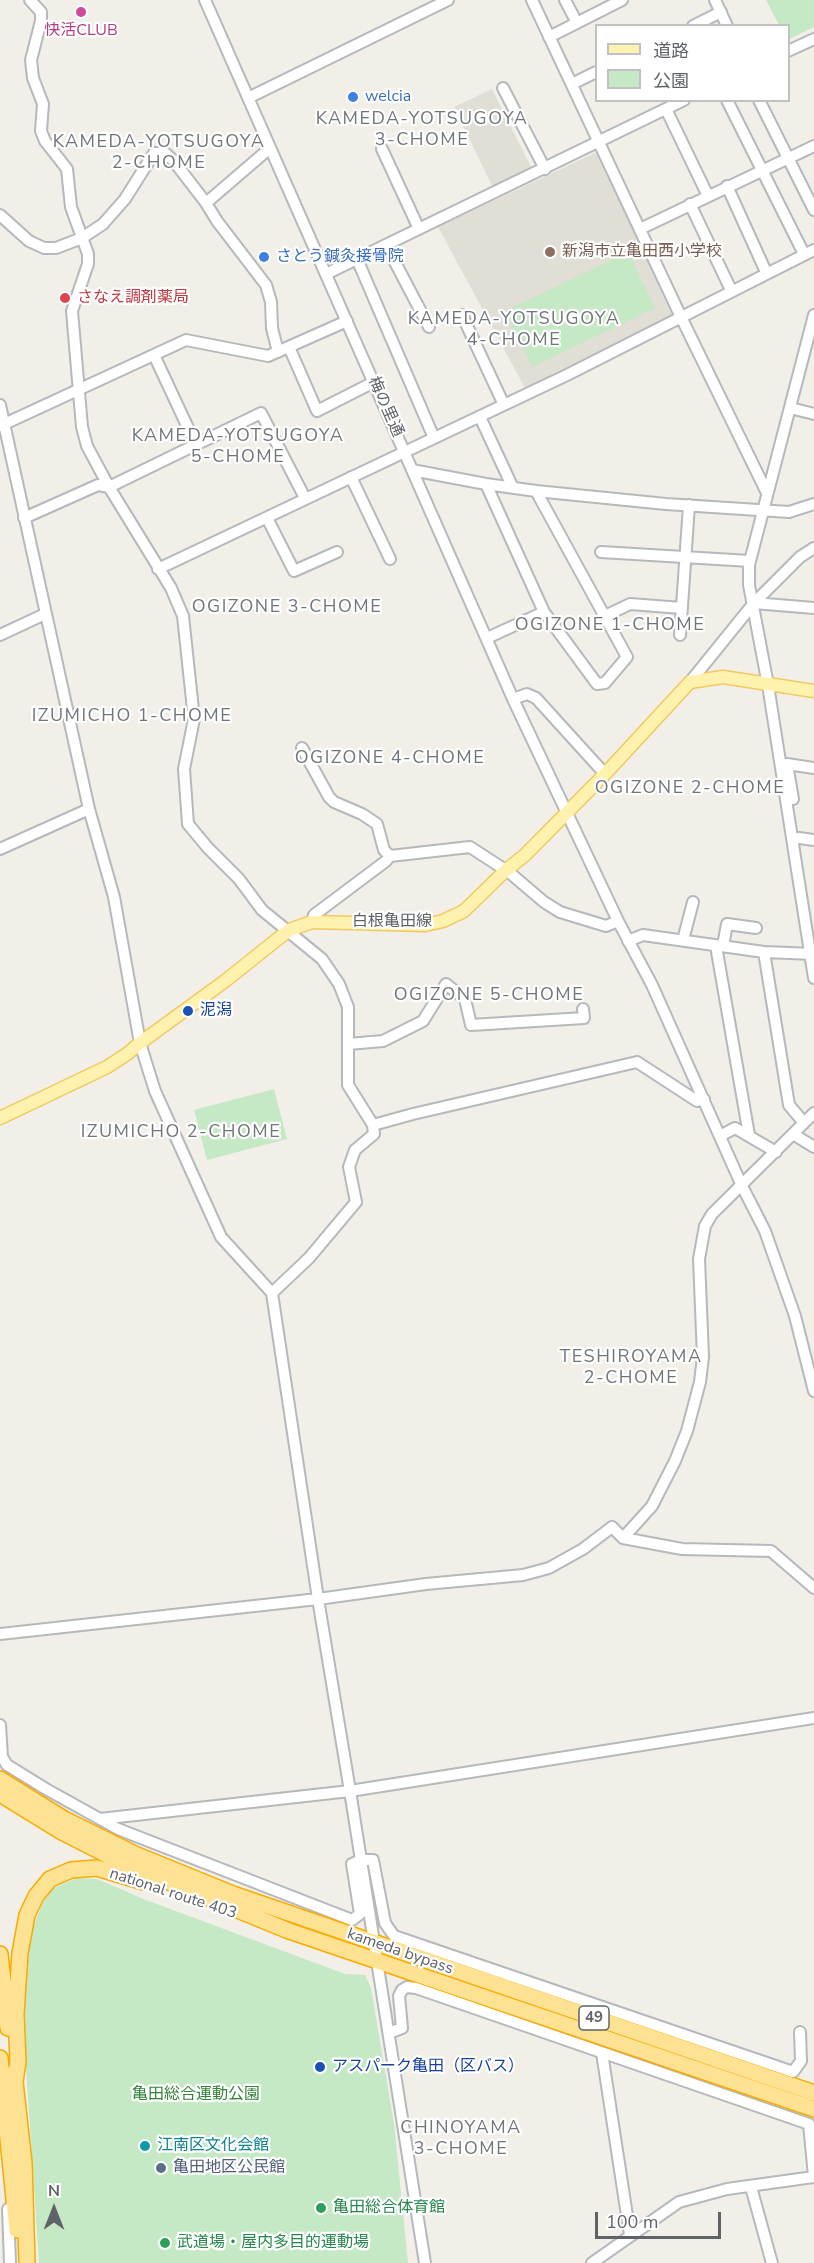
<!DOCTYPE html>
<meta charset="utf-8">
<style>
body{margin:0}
#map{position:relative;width:814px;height:2263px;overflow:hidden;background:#f1efe8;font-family:"Nunito Sans","Noto Sans JP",sans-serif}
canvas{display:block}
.legend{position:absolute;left:595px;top:24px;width:195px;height:78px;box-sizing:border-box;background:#fff;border:2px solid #bfc1c3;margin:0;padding:8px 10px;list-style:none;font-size:18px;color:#5f6368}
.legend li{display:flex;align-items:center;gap:12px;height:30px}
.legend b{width:30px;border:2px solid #bfc1c3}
.north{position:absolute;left:24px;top:2179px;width:60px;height:60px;-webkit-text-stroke:4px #fff;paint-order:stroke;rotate:0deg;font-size:16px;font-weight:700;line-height:24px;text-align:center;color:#5f6368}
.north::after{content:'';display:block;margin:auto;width:21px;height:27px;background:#5f6368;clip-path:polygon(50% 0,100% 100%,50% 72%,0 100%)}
.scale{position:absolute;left:595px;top:2212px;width:126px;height:27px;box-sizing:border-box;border:3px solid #5f6368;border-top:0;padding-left:8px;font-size:18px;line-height:21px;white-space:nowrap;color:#5f6368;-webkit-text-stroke:4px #fff;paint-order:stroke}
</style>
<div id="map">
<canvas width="814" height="2263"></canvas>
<ul class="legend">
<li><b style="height:8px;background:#fff2af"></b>道路</li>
<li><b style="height:16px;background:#c5e8c5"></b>公園</li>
</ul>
<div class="north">N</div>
<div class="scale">100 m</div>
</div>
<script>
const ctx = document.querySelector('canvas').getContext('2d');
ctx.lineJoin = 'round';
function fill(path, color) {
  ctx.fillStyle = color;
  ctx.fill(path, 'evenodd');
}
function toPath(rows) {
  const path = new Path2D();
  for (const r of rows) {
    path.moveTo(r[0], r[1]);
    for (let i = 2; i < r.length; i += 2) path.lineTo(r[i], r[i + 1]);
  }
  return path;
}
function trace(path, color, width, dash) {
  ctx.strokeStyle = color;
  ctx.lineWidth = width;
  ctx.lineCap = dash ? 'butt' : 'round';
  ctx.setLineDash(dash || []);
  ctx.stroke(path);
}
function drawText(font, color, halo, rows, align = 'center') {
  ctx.font = font + ' "Nunito Sans","Noto Sans JP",sans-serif';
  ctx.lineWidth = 4.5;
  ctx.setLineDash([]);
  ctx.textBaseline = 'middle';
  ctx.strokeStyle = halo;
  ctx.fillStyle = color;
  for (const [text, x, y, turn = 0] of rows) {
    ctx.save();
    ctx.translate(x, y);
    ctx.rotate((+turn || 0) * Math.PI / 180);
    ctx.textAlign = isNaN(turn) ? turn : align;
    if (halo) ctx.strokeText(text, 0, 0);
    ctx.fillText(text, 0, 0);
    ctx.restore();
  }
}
fill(toPath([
 [492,89,532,169,493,188,454,107],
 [599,151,676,315,526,390,438,227]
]), '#e1ded6');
fill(toPath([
 [766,0,814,0,814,27,789,39,788,26,779,25],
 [628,252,655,308,532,367,505,311],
 [274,1089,287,1139,207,1160,194,1110],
 [77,1878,97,1879,146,1900,345,1974,365,1975,371,1988,394,2124,408,2263,39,2263,23,2022,26,1959,34,1925,42,1904,53,1888]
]), '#c5e8c5');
const minor = toPath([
 [30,0,41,12,41,21,31,60,33,78,43,104,41,131,45,141,67,169,71,207,88,254,88,264,72,311,82,427,87,446,109,487,171,588,183,616,194,719,184,769,188,824,208,848,239,879,262,910,322,959,339,984,348,1007,348,1085,373,1125,374,1134,355,1150,349,1167,356,1202,309,1258,272,1293],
 [205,0,513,699,618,921,652,985,742,1186,765,1231,795,1316,814,1391],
 [532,0,681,317,767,493],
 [565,0,577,23],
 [715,0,727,26],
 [693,26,721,12],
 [549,37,622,0],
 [788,51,814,39],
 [572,84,596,72],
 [503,88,545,169],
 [248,98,448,0],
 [727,100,804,254],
 [759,100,814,210],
 [666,109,708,196],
 [382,149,419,229],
 [727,186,766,272],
 [206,203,270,148],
 [690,204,731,290],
 [0,215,29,241,44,248,56,248,82,238,103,224,125,199,154,153,165,153,173,160,206,203,217,221,266,285,271,302,272,328,278,352],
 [640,229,814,146],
 [386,245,429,327],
 [357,259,434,438],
 [326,274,684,100],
 [462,315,504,405],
 [814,315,749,565,749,585,768,685,814,978],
 [289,347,317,411,374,382],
 [154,355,196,445],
 [0,405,89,809,114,897,140,1043,155,1091,221,1237,272,1293,318,1599,350,1791,425,2263],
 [790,408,814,414],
 [480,417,513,488],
 [0,426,186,340,268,356,347,321],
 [412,470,486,484,536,491,666,504,789,512,814,504],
 [351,477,390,559],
 [486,484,544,612,597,684,605,683,627,657,536,491],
 [24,518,98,485,109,487,261,413,305,498],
 [267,518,294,571,337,552],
 [601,552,750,561],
 [158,569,567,375,814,250],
 [754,603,814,608],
 [605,616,630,604,682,608],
 [0,635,45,614],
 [680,635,689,505],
 [487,638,544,612],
 [690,682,754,603,800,557,814,548],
 [513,699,527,694,536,698,605,774],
 [302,748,329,797,334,802,362,814,377,824,384,850,390,856],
 [793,799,787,764,814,768],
 [799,838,814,840],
 [0,849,89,809],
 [312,922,314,915,386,861,390,856,470,847,510,873,544,902,560,912,606,926,618,921],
 [683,940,693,902],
 [628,941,643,935,764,952,814,954],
 [716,946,749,1135],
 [723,946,727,924,756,928],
 [764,952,789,1105,804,1123],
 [348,1044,383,1041,423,1021,446,984,465,999,471,1025,584,1018,583,1009],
 [373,1125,413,1114,637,1062,697,1101,704,1099],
 [793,1134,814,1147],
 [720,1136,735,1128,776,1152],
 [623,1538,652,1506,675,1461,687,1431,700,1382,703,1357,699,1259,705,1226,712,1214,814,1113],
 [0,1634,318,1599,426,1584,523,1575,549,1568,583,1549,612,1527,623,1538,682,1549,771,1551,814,1588],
 [0,1725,2,1757,7,1765,46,1789,118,1829,352,1920,360,1914,352,1864,361,1860,373,1860,385,1923,394,1936,793,2072,801,2061,800,2032],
 [100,1819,350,1791,814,1718],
 [389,2033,402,2028,399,1996,402,1990,407,1987,416,1988,809,2124,814,2176],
 [602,2053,630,2235],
 [751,2187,772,2263],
 [8,2209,10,2263],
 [592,2263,679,2202,727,2189,814,2177]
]);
const major = toPath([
 [0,1118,107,1067,127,1054,140,1043,225,981,289,930,312,922,425,925,443,921,464,911,505,871,525,855,605,774,690,682,723,677,814,691]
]);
const highway = toPath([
 [0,1779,64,1819,137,1855,233,1894,814,2093],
 [0,1794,62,1832,127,1865,289,1931,814,2109],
 [0,1954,8,2028],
 [0,2058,17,2230],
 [14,2073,24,2163,27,2263],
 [15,2081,18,2062,16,2014,20,1953,27,1915,36,1896,50,1879,71,1870,97,1868,144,1882]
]);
trace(minor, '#b5b8bc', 14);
trace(major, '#f2c960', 15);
trace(highway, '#f9ab00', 18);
trace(minor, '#fff', 10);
trace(major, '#fff2af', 12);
trace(highway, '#fde293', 15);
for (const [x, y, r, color] of [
 [81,12,6,"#d1479c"],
 [353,97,6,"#3f7fe0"],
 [550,252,6,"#8d6e63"],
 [264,257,6,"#3f7fe0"],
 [65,298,6,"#e0444e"],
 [188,1011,6,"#1a4fb4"],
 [320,2067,6,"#1a4fb4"],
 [145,2146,6,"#0f9aa8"],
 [161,2168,6,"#5c6f8a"],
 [321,2208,6,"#2e9e5b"],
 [165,2243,6,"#2e9e5b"]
]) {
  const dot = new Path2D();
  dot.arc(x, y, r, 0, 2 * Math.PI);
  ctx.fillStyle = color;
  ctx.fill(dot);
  trace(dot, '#fff', 2);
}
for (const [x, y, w] of [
 [594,2018,30]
]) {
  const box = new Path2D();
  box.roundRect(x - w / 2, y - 12, w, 24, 4.5);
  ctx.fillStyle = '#fff';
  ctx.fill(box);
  trace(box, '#5f6368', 1.5);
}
drawText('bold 15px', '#5f6368', null, [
 ["49",594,2018]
]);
drawText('16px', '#b23c85', '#fff', [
 ["快活CLUB",81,31]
]);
drawText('16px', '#366cbe', '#fff', [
 ["welcia",365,97],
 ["さとう鍼灸接骨院",276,257]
], 'left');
drawText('16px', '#785e54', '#fff', [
 ["新潟市立亀田西小学校",562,252]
], 'left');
drawText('16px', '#be3a42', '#fff', [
 ["さなえ調剤薬局",77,298]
], 'left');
drawText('16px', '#5f6368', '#fff', [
 ["梅の里通",385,407,66],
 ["白根亀田線",392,922],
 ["national route 403",173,1894,18],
 ["kameda bypass",400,1952,19]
]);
drawText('16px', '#164399', '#fff', [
 ["泥潟",200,1011],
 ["アスパーク亀田（区バス）",332,2067]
], 'left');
drawText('16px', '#348238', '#fff', [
 ["亀田総合運動公園",196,2095]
]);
drawText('16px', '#0d838f', '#fff', [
 ["江南区文化会館",157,2146]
], 'left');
drawText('16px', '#4e5e75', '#fff', [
 ["亀田地区公民館",173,2168]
], 'left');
drawText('16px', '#27864d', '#fff', [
 ["亀田総合体育館",333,2208],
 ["武道場・屋内多目的運動場",177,2243]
], 'left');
ctx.letterSpacing = '1.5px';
drawText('18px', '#70757a', '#fff', [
 ["KAMEDA-YOTSUGOYA",422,120],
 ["3-CHOME",422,141],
 ["KAMEDA-YOTSUGOYA",159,143],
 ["2-CHOME",159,164],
 ["KAMEDA-YOTSUGOYA",514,320],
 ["4-CHOME",514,341],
 ["KAMEDA-YOTSUGOYA",238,437],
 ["5-CHOME",238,458],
 ["OGIZONE 3-CHOME",287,608],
 ["OGIZONE 1-CHOME",610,626],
 ["IZUMICHO 1-CHOME",132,717],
 ["OGIZONE 4-CHOME",390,759],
 ["OGIZONE 2-CHOME",690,789],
 ["OGIZONE 5-CHOME",489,996],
 ["IZUMICHO 2-CHOME",181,1133],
 ["TESHIROYAMA",631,1358],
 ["2-CHOME",631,1379],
 ["CHINOYAMA",461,2129],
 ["3-CHOME",461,2150]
]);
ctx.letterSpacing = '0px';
</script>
